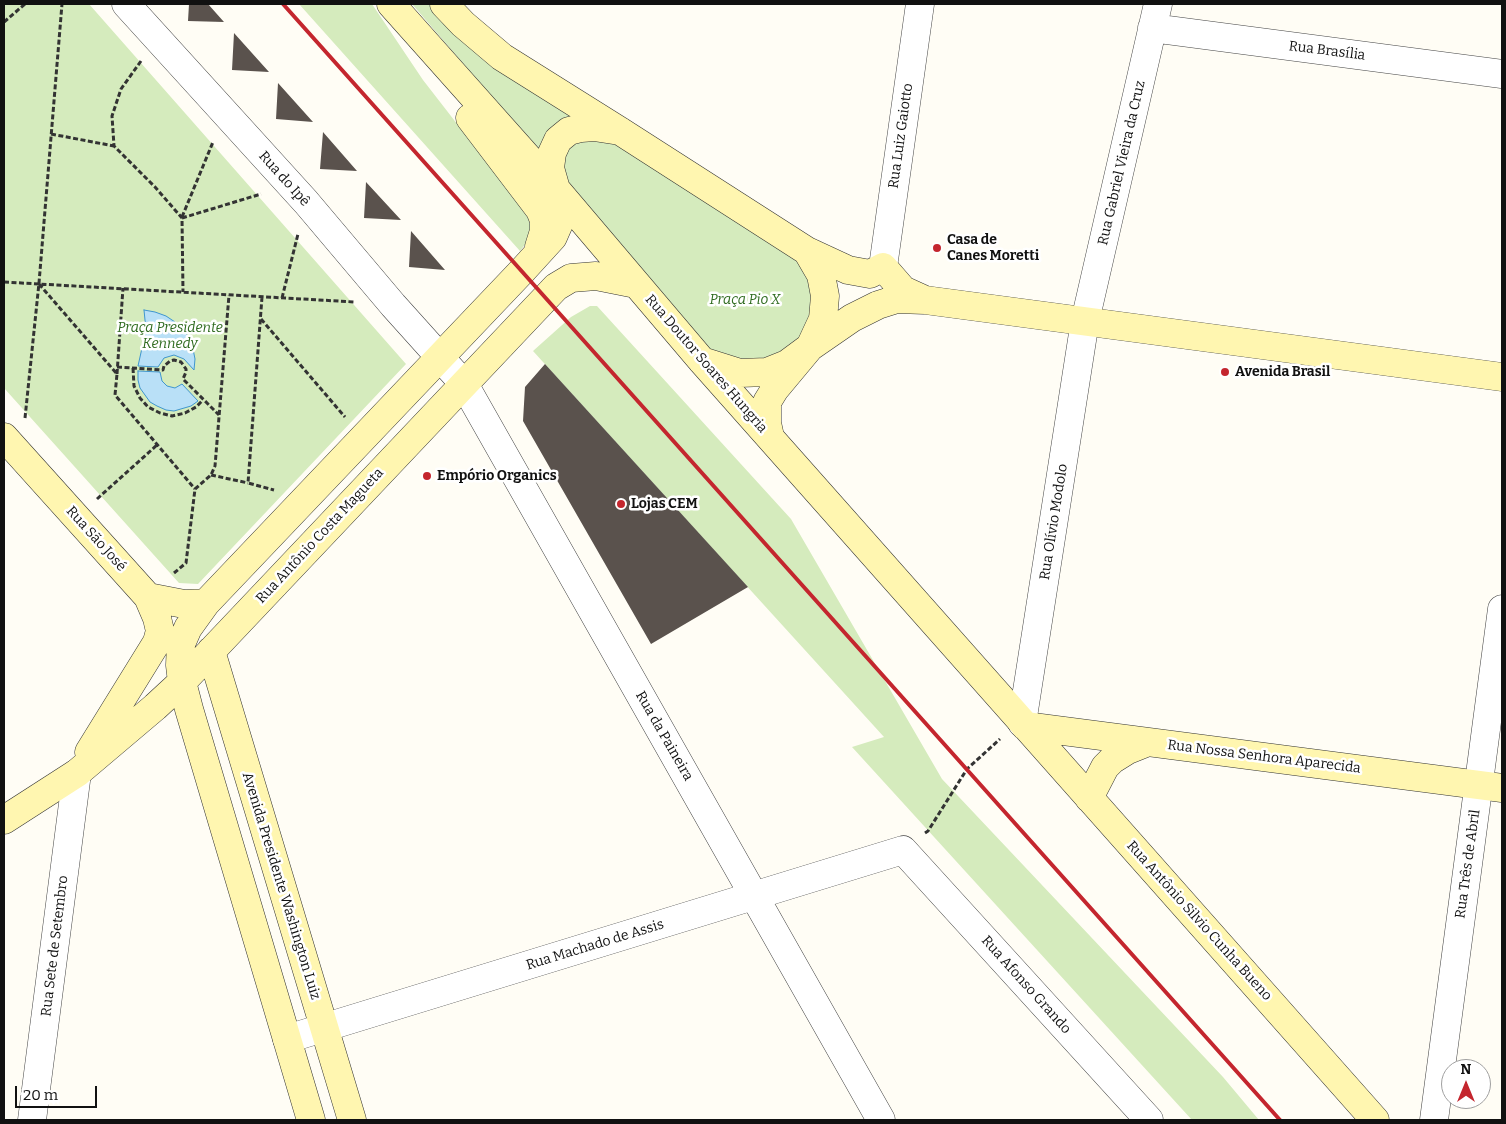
<!DOCTYPE html>
<meta charset="utf-8">
<style>
body{margin:0}
#map{position:relative;width:1506px;height:1124px;overflow:hidden;background:#fffdf5;font-family:Bitter,serif}
canvas{display:block}
.frame{position:absolute;inset:0;border:5px solid #111;pointer-events:none}
.north{position:absolute;left:1441px;top:1059px;width:50px;height:50px;box-sizing:border-box;background:#fff;border:1px solid #a0a0a0;border-radius:50%;rotate:0deg;font-size:14px;font-weight:700;line-height:20px;text-align:center;color:#111}
.north::after{content:'';display:block;margin:auto;width:18px;height:22px;background:#c4262e;clip-path:polygon(50% 0,100% 100%,50% 72%,0 100%)}
.scale{position:absolute;left:15px;top:1086px;width:82px;height:22px;box-sizing:border-box;border:2px solid #111;border-top:0;padding-left:6px;font-size:15px;line-height:18px;white-space:nowrap;color:#111;-webkit-text-stroke:4px #fff;paint-order:stroke}
</style>
<div id="map">
<canvas width="1506" height="1124"></canvas>
<div class="frame"></div>
<div class="north">N</div>
<div class="scale">20 m</div>
</div>
<script>
const ctx = document.querySelector('canvas').getContext('2d');
ctx.lineJoin = 'round';
function fill(path, color) {
  ctx.fillStyle = color;
  ctx.fill(path, 'evenodd');
}
function toPath(rows) {
  const path = new Path2D();
  for (const r of rows) {
    path.moveTo(r[0], r[1]);
    for (let i = 2; i < r.length; i += 2) path.lineTo(r[i], r[i + 1]);
  }
  return path;
}
function trace(path, color, width, dash) {
  ctx.strokeStyle = color;
  ctx.lineWidth = width;
  ctx.lineCap = dash ? 'butt' : 'round';
  ctx.setLineDash(dash || []);
  ctx.stroke(path);
}
function drawText(font, color, halo, rows, align = 'center') {
  ctx.font = font + ' Bitter,serif';
  ctx.lineWidth = 5;
  ctx.setLineDash([]);
  ctx.textBaseline = 'middle';
  ctx.strokeStyle = halo;
  ctx.fillStyle = color;
  for (const [text, x, y, turn = 0] of rows) {
    ctx.save();
    ctx.translate(x, y);
    ctx.rotate((+turn || 0) * Math.PI / 180);
    ctx.textAlign = isNaN(turn) ? turn : align;
    if (halo) ctx.strokeText(text, 0, 0);
    ctx.fillText(text, 0, 0);
    ctx.restore();
  }
}
fill(toPath([
 [7,4,89,4,406,364,198,584,179,583,4,388,4,6],
 [299,4,372,4,423,80,527,214,530,224,531,230,527,242,520,251],
 [412,4,439,4,796,260,807,275,811,293,812,313,805,332,796,344,784,354,759,361,722,357,705,346],
 [590,306,597,306,791,519,942,779,1223,1077,1259,1120,1192,1120,852,747,884,737,533,351,571,317]
]), '#d5ebbd');
const water = toPath([
 [144,310,155,312,166,316,175,322,183,329,189,338,193,349,195,359,194,370,184,359,174,355,164,358,158,367,138,366,146,330,144,310],
 [138,371,160,372,162,381,167,386,175,388,182,384,198,401,191,406,174,411,166,410,157,406,150,402,140,388,138,380,138,371]
]);
fill(water, '#b9e0f7');
trace(water, '#3f96cf', 1);
fill(toPath([
 [189,4,208,4,224,22,188,21],
 [234,33,269,72,232,70],
 [278,83,313,122,276,119],
 [323,132,357,171,320,169],
 [366,182,401,220,364,218],
 [411,231,445,270,409,267],
 [545,364,748,587,651,644,523,421,525,387]
]), '#5a524d');
const street = toPath([
 [126,4,306,202,393,305,464,384,881,1120],
 [1152,28,1502,74],
 [883,267,920,4],
 [1022,723,1085,321,1158,4],
 [287,1039,903,850,1149,1120],
 [32,1120,77,773],
 [1434,1120,1502,609]
]);
const secondary = toPath([
 [391,4,555,188,702,361,1375,1120],
 [444,4,463,24,502,57,620,131,807,251,848,270,870,274,883,267,903,290,925,300,1502,377],
 [470,118,540,210,544,220,544,231,539,247],
 [702,361,740,373,767,372,787,364,810,347,852,318,878,305,897,299,925,300],
 [4,437,148,597,184,604,206,603],
 [770,437,767,423,767,402,775,389,810,347,823,319,825,296,821,275,807,251],
 [211,651,352,1120],
 [1025,726,1502,788],
 [89,752,157,642,160,631,157,618,148,597],
 [1089,798,1105,767,1112,760,1128,750,1148,742],
 [4,820,77,773,155,707,182,682,556,287,571,278,596,276,636,284],
 [311,1120,189,709,182,682,180,665,181,644,188,628,206,603,522,271,553,237,560,221,561,207,550,168,552,153,558,140,569,131,581,128,594,127,620,131]
]);
trace(street, '#444', 29);
trace(secondary, '#333', 29);
trace(toPath([
 [4,22,25,4],
 [141,61,121,89,112,116,114,146,155,187,182,218,183,292],
 [51,134,114,146],
 [182,217,213,142],
 [182,218,261,194],
 [4,282,355,302],
 [39,284,117,374,115,395,195,489],
 [262,297,248,483,274,490],
 [282,298,298,234],
 [261,319,345,417],
 [117,367,163,370,164,366,170,361,174,360,181,362,186,369,186,372,183,379,219,415],
 [133,368,134,386,140,398,148,407,160,413,172,416,185,413,196,407,203,400],
 [117,374,123,288],
 [25,418,39,283,62,4],
 [211,475,248,483],
 [97,499,157,445],
 [174,573,186,563,195,489,211,475,215,466,229,295],
 [925,833,928,831,967,769,1000,739]
]), '#333', 3, [5, 2.5]);
trace(street, '#fff', 28);
trace(secondary, '#fff6b0', 28);
trace(toPath([
 [283,4,1280,1120]
]), '#c4262e', 4);
for (const [x, y, r, color] of [
 [937,248,5,"#c4262e"],
 [1225,372,5,"#c4262e"],
 [427,476,5,"#c4262e"],
 [621,504,5,"#c4262e"]
]) {
  const dot = new Path2D();
  dot.arc(x, y, r, 0, 2 * Math.PI);
  ctx.fillStyle = color;
  ctx.fill(dot);
  trace(dot, '#fff', 2);
}
drawText('14px', '#111', '#fff', [
 ["Rua Brasília",1327,51,7],
 ["Rua Luiz Gaiotto",901,136,-82],
 ["Rua Gabriel Vieira da Cruz",1122,163,-77],
 ["Rua do Ipê",284,179,48],
 ["Rua Doutor Soares Hungria",706,364,49],
 ["Rua Olívio Modolo",1054,522,-81],
 ["Rua Antônio Costa Magueta",320,536,-47],
 ["Rua São José",96,539,48],
 ["Rua da Paineira",664,736,60],
 ["Rua Nossa Senhora Aparecida",1264,757,7],
 ["Rua Três de Abril",1468,864,-82],
 ["Avenida Presidente Washington Luiz",281,886,73],
 ["Rua Antônio Silvio Cunha Bueno",1199,921,48],
 ["Rua Machado de Assis",595,945,-17],
 ["Rua Sete de Setembro",55,946,-83],
 ["Rua Afonso Grando",1026,985,48]
]);
drawText('bold 14px', '#111', '#fff', [
 ["Casa de",947,240],
 ["Canes Moretti",947,256],
 ["Avenida Brasil",1235,372],
 ["Empório Organics",437,476],
 ["Lojas CEM",631,504]
], 'left');
drawText('italic 14px', '#2f6b1f', '#fff', [
 ["Praça Pio X",745,300],
 ["Praça Presidente",170,328],
 ["Kennedy",170,344]
]);
</script>
